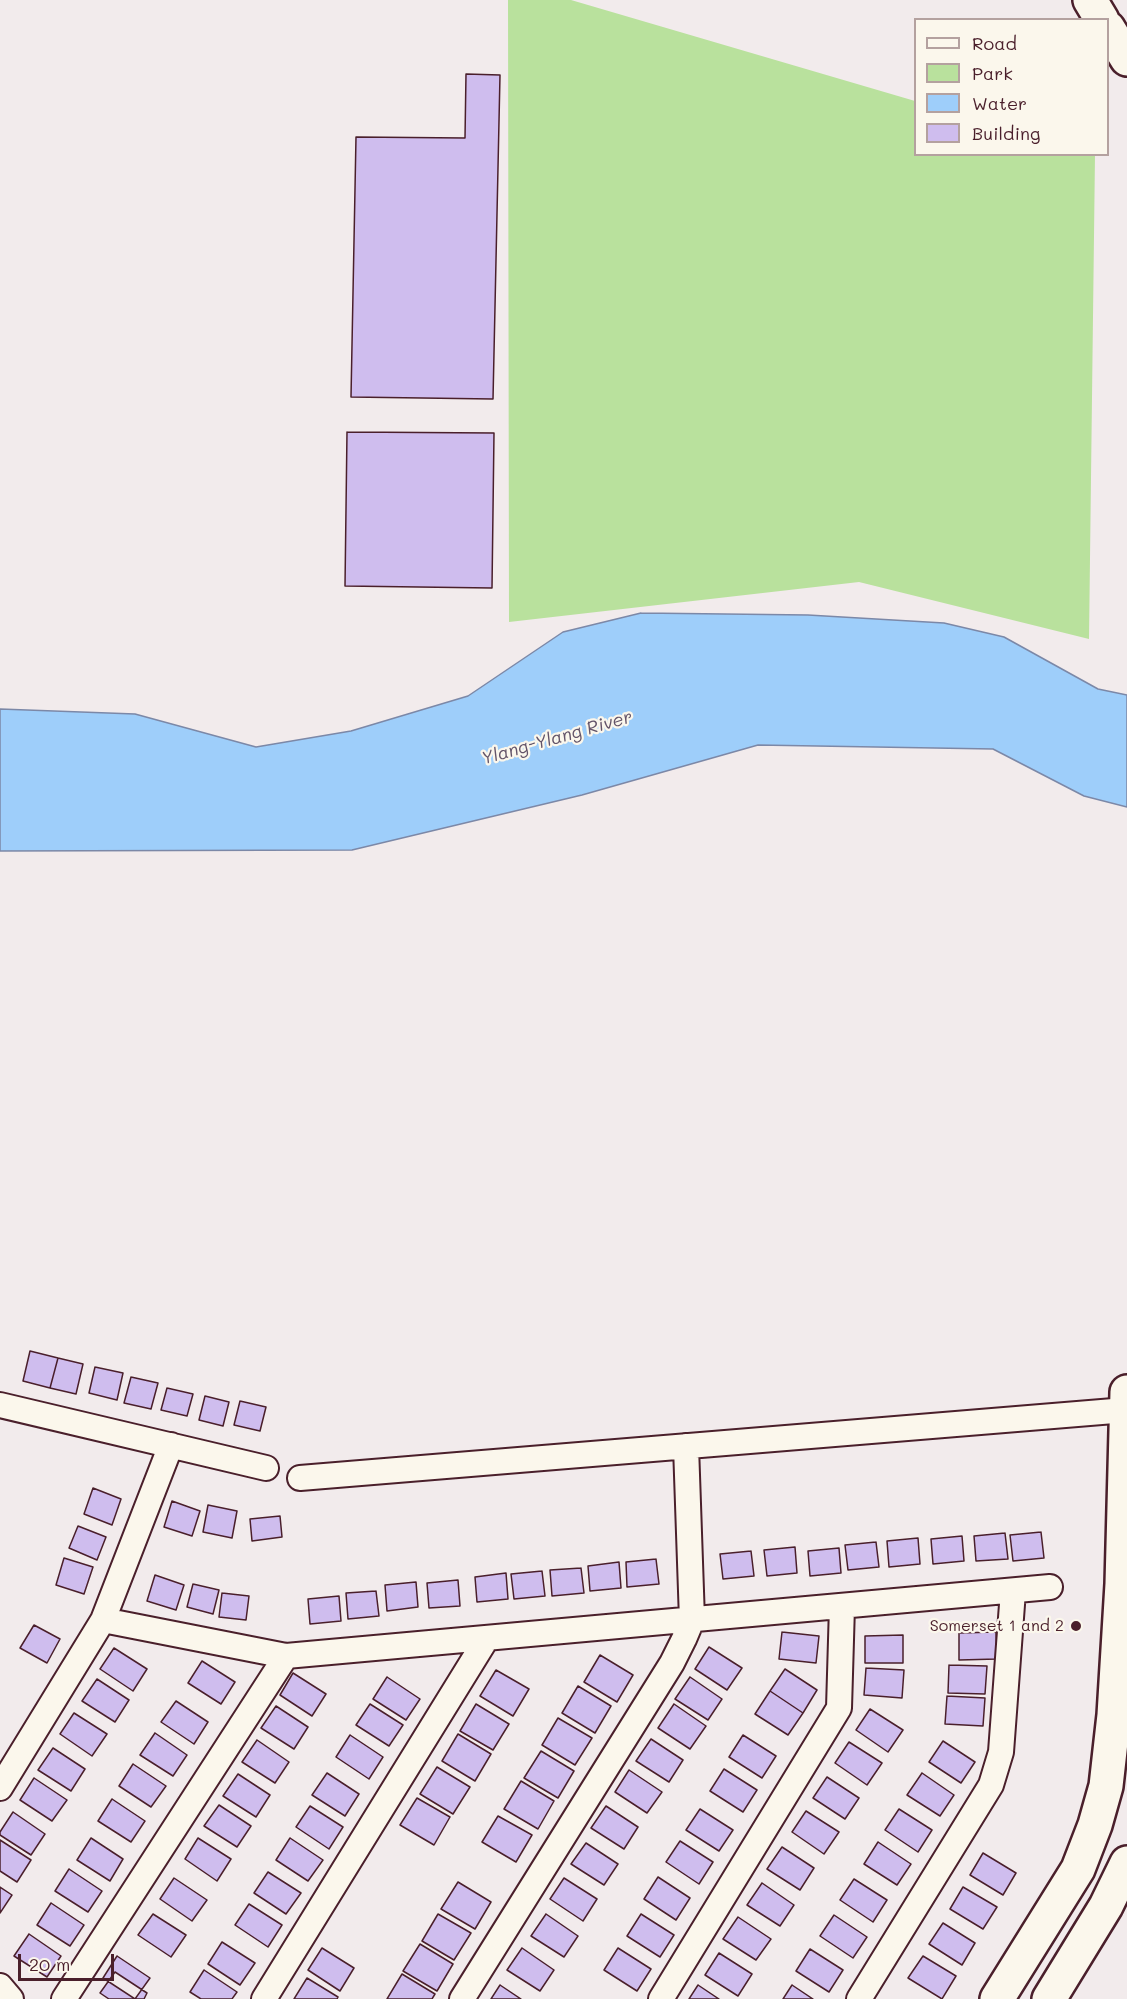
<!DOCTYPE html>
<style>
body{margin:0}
#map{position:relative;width:1127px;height:1999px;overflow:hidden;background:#f2ebec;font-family:Mali,sans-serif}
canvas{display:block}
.legend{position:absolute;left:914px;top:18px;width:195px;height:138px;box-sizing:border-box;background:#fbf7ec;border:2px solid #b4a19f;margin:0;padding:8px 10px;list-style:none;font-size:18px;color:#4a1f2b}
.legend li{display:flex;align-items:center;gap:12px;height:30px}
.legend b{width:30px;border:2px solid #b4a19f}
.scale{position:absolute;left:18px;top:1954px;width:96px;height:27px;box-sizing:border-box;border:3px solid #4a1f2b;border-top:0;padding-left:8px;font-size:18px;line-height:21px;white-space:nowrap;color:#4a1f2b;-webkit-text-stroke:4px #fbf7ec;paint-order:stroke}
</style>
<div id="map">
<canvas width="1127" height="1999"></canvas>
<ul class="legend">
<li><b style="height:8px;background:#fbf7ec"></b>Road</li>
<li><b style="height:16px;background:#b9e19d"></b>Park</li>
<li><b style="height:16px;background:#9ecefa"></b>Water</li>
<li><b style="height:16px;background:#cfbdee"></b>Building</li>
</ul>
<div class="scale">20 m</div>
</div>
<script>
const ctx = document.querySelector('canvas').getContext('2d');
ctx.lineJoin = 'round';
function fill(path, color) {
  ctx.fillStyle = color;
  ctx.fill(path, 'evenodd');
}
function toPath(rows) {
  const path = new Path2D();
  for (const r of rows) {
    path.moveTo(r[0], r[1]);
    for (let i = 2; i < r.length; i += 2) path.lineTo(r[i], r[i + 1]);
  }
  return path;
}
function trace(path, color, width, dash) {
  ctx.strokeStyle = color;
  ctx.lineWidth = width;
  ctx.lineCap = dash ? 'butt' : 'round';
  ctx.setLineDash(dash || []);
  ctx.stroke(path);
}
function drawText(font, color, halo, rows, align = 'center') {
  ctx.font = font + ' Mali,sans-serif';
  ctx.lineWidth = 4.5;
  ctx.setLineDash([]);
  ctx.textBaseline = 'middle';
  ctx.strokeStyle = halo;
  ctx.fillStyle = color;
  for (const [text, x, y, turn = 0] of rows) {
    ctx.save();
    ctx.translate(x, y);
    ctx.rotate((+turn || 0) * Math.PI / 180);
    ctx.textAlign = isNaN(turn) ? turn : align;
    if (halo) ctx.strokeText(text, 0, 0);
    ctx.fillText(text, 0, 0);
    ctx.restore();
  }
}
fill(toPath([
 [508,0,571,0,915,101,916,154,1095,155,1089,639,859,582,509,622]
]), '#b9e19d');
const water = toPath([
 [641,613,808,615,944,623,1004,637,1098,689,1127,695,1127,807,1084,796,993,749,758,745,582,795,352,850,0,851,0,709,135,714,256,747,351,731,468,696,563,632,641,613]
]);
fill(water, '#9ecefa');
trace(water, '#7c88a7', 1.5);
const building = toPath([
 [466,74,500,75,493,399,351,397,356,137,465,138,466,74],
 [347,432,494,433,492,588,345,586,347,432],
 [30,1351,58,1358,50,1388,23,1381,30,1351],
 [58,1358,83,1364,76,1394,50,1388,58,1358],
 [95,1367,123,1373,117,1400,89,1393,95,1367],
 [131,1377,158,1383,151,1409,124,1403,131,1377],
 [167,1388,193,1394,187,1416,161,1410,167,1388],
 [205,1396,229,1402,223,1426,199,1420,205,1396],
 [240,1401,266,1407,260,1431,234,1425,240,1401],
 [93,1488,121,1499,112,1525,84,1514,93,1488],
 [172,1501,200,1511,192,1536,164,1527,172,1501],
 [208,1505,237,1511,232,1538,203,1532,208,1505],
 [280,1516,282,1537,252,1541,250,1519,280,1516],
 [78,1526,106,1537,97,1560,69,1548,78,1526],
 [1041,1532,1044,1558,1013,1561,1010,1535,1041,1532],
 [1005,1533,1008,1559,976,1561,974,1536,1005,1533],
 [962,1536,964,1561,933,1564,931,1539,962,1536],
 [918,1538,920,1564,889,1567,887,1541,918,1538],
 [876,1542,879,1567,848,1570,845,1545,876,1542],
 [795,1547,797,1573,767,1576,764,1550,795,1547],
 [839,1548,841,1573,810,1576,808,1551,839,1548],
 [751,1551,754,1576,723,1579,720,1554,751,1551],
 [64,1558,93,1567,84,1594,56,1585,64,1558],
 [656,1559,659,1584,627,1587,626,1562,656,1559],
 [619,1562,621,1588,590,1591,588,1566,619,1562],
 [581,1568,584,1593,552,1596,550,1570,581,1568],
 [542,1571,545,1596,514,1599,511,1574,542,1571],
 [506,1573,508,1599,477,1602,475,1577,506,1573],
 [155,1575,184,1585,176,1610,147,1601,155,1575],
 [458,1580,460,1606,429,1608,427,1583,458,1580],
 [416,1582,418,1607,387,1611,385,1585,416,1582],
 [193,1584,219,1590,213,1614,187,1607,193,1584],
 [376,1591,379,1616,348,1619,346,1593,376,1591],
 [222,1593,249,1596,246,1620,219,1617,222,1593],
 [339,1596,341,1621,310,1624,308,1599,339,1596],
 [34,1625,60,1639,47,1663,20,1648,34,1625],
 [782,1632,819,1636,816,1663,779,1659,782,1632],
 [996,1632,997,1659,959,1660,959,1633,996,1632],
 [903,1635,903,1663,865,1663,865,1636,903,1635],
 [709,1647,742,1668,727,1690,695,1669,709,1647],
 [114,1648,147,1669,133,1691,100,1669,114,1648],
 [600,1655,633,1675,617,1702,584,1682,600,1655],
 [202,1661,235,1682,221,1704,188,1683,202,1661],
 [949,1665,987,1666,985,1694,948,1693,949,1665],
 [866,1668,904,1670,902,1698,864,1695,866,1668],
 [785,1669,817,1690,803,1713,770,1691,785,1669],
 [496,1670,529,1689,513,1716,480,1696,496,1670],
 [293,1673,326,1694,312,1716,280,1695,293,1673],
 [387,1677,420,1699,406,1720,373,1699,387,1677],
 [690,1677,722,1699,708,1720,675,1699,690,1677],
 [97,1679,129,1700,115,1722,82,1701,97,1679],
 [578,1686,611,1706,595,1733,562,1713,578,1686],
 [770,1691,803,1713,788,1735,755,1714,770,1691],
 [947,1696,985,1698,983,1726,945,1724,947,1696],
 [176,1701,208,1722,194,1744,161,1722,176,1701],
 [370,1704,403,1725,389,1746,356,1725,370,1704],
 [476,1704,509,1724,493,1750,460,1731,476,1704],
 [674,1704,706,1726,690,1749,658,1728,674,1704],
 [276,1706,308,1727,294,1749,261,1728,276,1706],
 [870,1709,903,1730,888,1752,856,1730,870,1709],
 [74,1713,107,1734,92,1756,60,1734,74,1713],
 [558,1718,592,1738,575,1765,542,1745,558,1718],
 [155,1733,187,1755,173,1776,140,1755,155,1733],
 [458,1734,491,1754,475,1781,442,1761,458,1734],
 [350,1735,383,1757,369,1779,336,1757,350,1735],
 [743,1735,776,1756,762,1778,729,1757,743,1735],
 [651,1739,683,1760,669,1782,636,1761,651,1739],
 [257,1740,289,1762,275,1783,242,1762,257,1740],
 [943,1741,975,1762,961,1783,929,1762,943,1741],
 [849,1742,882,1763,867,1785,835,1763,849,1742],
 [53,1748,85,1769,71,1791,38,1770,53,1748],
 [541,1751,574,1771,558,1798,524,1778,541,1751],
 [133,1764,166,1786,151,1807,119,1786,133,1764],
 [437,1767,470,1787,453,1814,420,1794,437,1767],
 [724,1769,757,1790,743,1812,710,1791,724,1769],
 [629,1770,662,1792,647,1813,615,1792,629,1770],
 [327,1773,359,1794,345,1816,312,1795,327,1773],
 [922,1773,954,1795,940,1816,907,1795,922,1773],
 [238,1774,270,1795,256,1817,223,1796,238,1774],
 [827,1777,859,1798,845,1819,813,1798,827,1777],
 [34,1778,67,1800,52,1821,20,1800,34,1778],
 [521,1781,554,1801,538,1829,504,1809,521,1781],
 [417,1798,450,1817,434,1845,400,1825,417,1798],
 [112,1799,145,1821,131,1842,98,1821,112,1799],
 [219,1805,251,1826,237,1847,204,1826,219,1805],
 [310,1806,343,1827,329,1849,296,1827,310,1806],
 [606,1806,638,1827,624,1849,591,1828,606,1806],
 [700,1809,733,1830,719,1851,686,1830,700,1809],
 [899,1809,932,1830,918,1852,885,1830,899,1809],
 [806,1811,839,1832,824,1854,792,1832,806,1811],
 [13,1812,45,1834,31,1855,0,1835,0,1832,13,1812],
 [498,1816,532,1835,516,1862,482,1842,498,1816],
 [91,1838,123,1859,110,1881,77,1860,91,1838],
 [198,1838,231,1859,217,1881,185,1859,198,1838],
 [290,1838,323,1860,308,1881,276,1860,290,1838],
 [0,1840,31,1860,17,1882,0,1871,0,1840],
 [680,1841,713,1862,699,1884,666,1862,680,1841],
 [878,1842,911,1864,897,1885,864,1864,878,1842],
 [586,1843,618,1864,604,1885,571,1864,586,1843],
 [782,1847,814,1868,800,1890,767,1869,782,1847],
 [983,1853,1016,1873,1003,1895,970,1875,983,1853],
 [69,1869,102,1891,88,1912,55,1891,69,1869],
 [268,1872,301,1893,286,1914,254,1893,268,1872],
 [658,1877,690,1898,676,1920,644,1899,658,1877],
 [174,1878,207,1900,192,1921,160,1899,174,1878],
 [564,1878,597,1899,583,1921,550,1899,564,1878],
 [854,1879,887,1900,873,1922,840,1900,854,1879],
 [458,1882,491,1902,475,1929,441,1909,458,1882],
 [762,1883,794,1905,780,1926,747,1905,762,1883],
 [0,1887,12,1895,0,1913,0,1887],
 [963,1887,997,1907,983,1929,950,1909,963,1887],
 [51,1903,84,1925,70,1946,37,1925,51,1903],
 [249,1904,282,1925,268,1947,235,1925,249,1904],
 [153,1914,186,1935,171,1957,138,1935,153,1914],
 [438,1914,471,1933,454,1960,422,1941,438,1914],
 [546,1914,578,1936,564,1957,531,1936,546,1914],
 [641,1914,674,1935,660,1957,627,1936,641,1914],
 [834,1915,867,1937,853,1958,820,1936,834,1915],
 [738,1917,771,1939,756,1960,723,1939,738,1917],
 [943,1923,975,1943,962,1965,929,1944,943,1923],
 [29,1934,61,1956,47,1977,14,1956,29,1934],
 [222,1942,255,1963,240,1985,208,1964,222,1942],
 [420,1944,453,1964,437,1991,403,1971,420,1944],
 [322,1948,354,1968,340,1991,308,1970,322,1948],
 [522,1948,554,1970,540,1991,507,1970,522,1948],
 [618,1948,651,1969,637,1991,604,1970,618,1948],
 [810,1949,843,1970,829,1992,796,1971,810,1949],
 [719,1953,752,1974,738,1996,705,1975,719,1953],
 [117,1956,150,1978,135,1999,103,1978,117,1956],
 [923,1956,956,1976,942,1999,908,1978,923,1956],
 [204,1970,237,1992,232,1999,201,1999,190,1992,204,1970],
 [115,1972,147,1993,144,1999,109,1999,100,1993,115,1972],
 [402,1974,435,1994,432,1999,387,1999,402,1974],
 [307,1978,338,1997,337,1999,294,1999,307,1978],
 [500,1985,521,1999,491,1999,500,1985],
 [698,1985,719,1999,689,1999,698,1985],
 [792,1985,813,1999,783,1999,792,1985]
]);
fill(building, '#cfbdee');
trace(building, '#4a1f2b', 1.5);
const street = toPath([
 [0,1405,266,1468],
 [300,1478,1126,1410],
 [103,1620,286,1656,1050,1587],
 [0,1788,103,1620,171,1445],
 [0,1986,11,1999],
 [64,1999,286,1656],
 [264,1999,487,1638],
 [462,1999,672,1663,684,1639,692,1620,686,1446],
 [661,1999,839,1708,842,1606],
 [859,1999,991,1785,1001,1752,1013,1591]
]);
const secondary = toPath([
 [1090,0,1102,20],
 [1108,28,1127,59],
 [997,1999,1078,1869,1095,1825,1106,1786,1114,1715,1122,1584,1127,1392],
 [1049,1999,1106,1906,1127,1863]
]);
trace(street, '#4a1f2b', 28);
trace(secondary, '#4a1f2b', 38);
trace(street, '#fbf7ec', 24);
trace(secondary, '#fbf7ec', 33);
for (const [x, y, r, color] of [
 [1076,1626,6,"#4a1f2b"]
]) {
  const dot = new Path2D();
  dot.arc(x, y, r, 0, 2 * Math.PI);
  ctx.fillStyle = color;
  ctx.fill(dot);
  trace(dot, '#fbf7ec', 2);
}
drawText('16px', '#4a1f2b', '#fbf7ec', [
 ["Somerset 1 and 2",1064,1626]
], 'right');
drawText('italic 18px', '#635469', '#fbf7ec', [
 ["Ylang-Ylang River",557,738,-16]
]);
</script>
